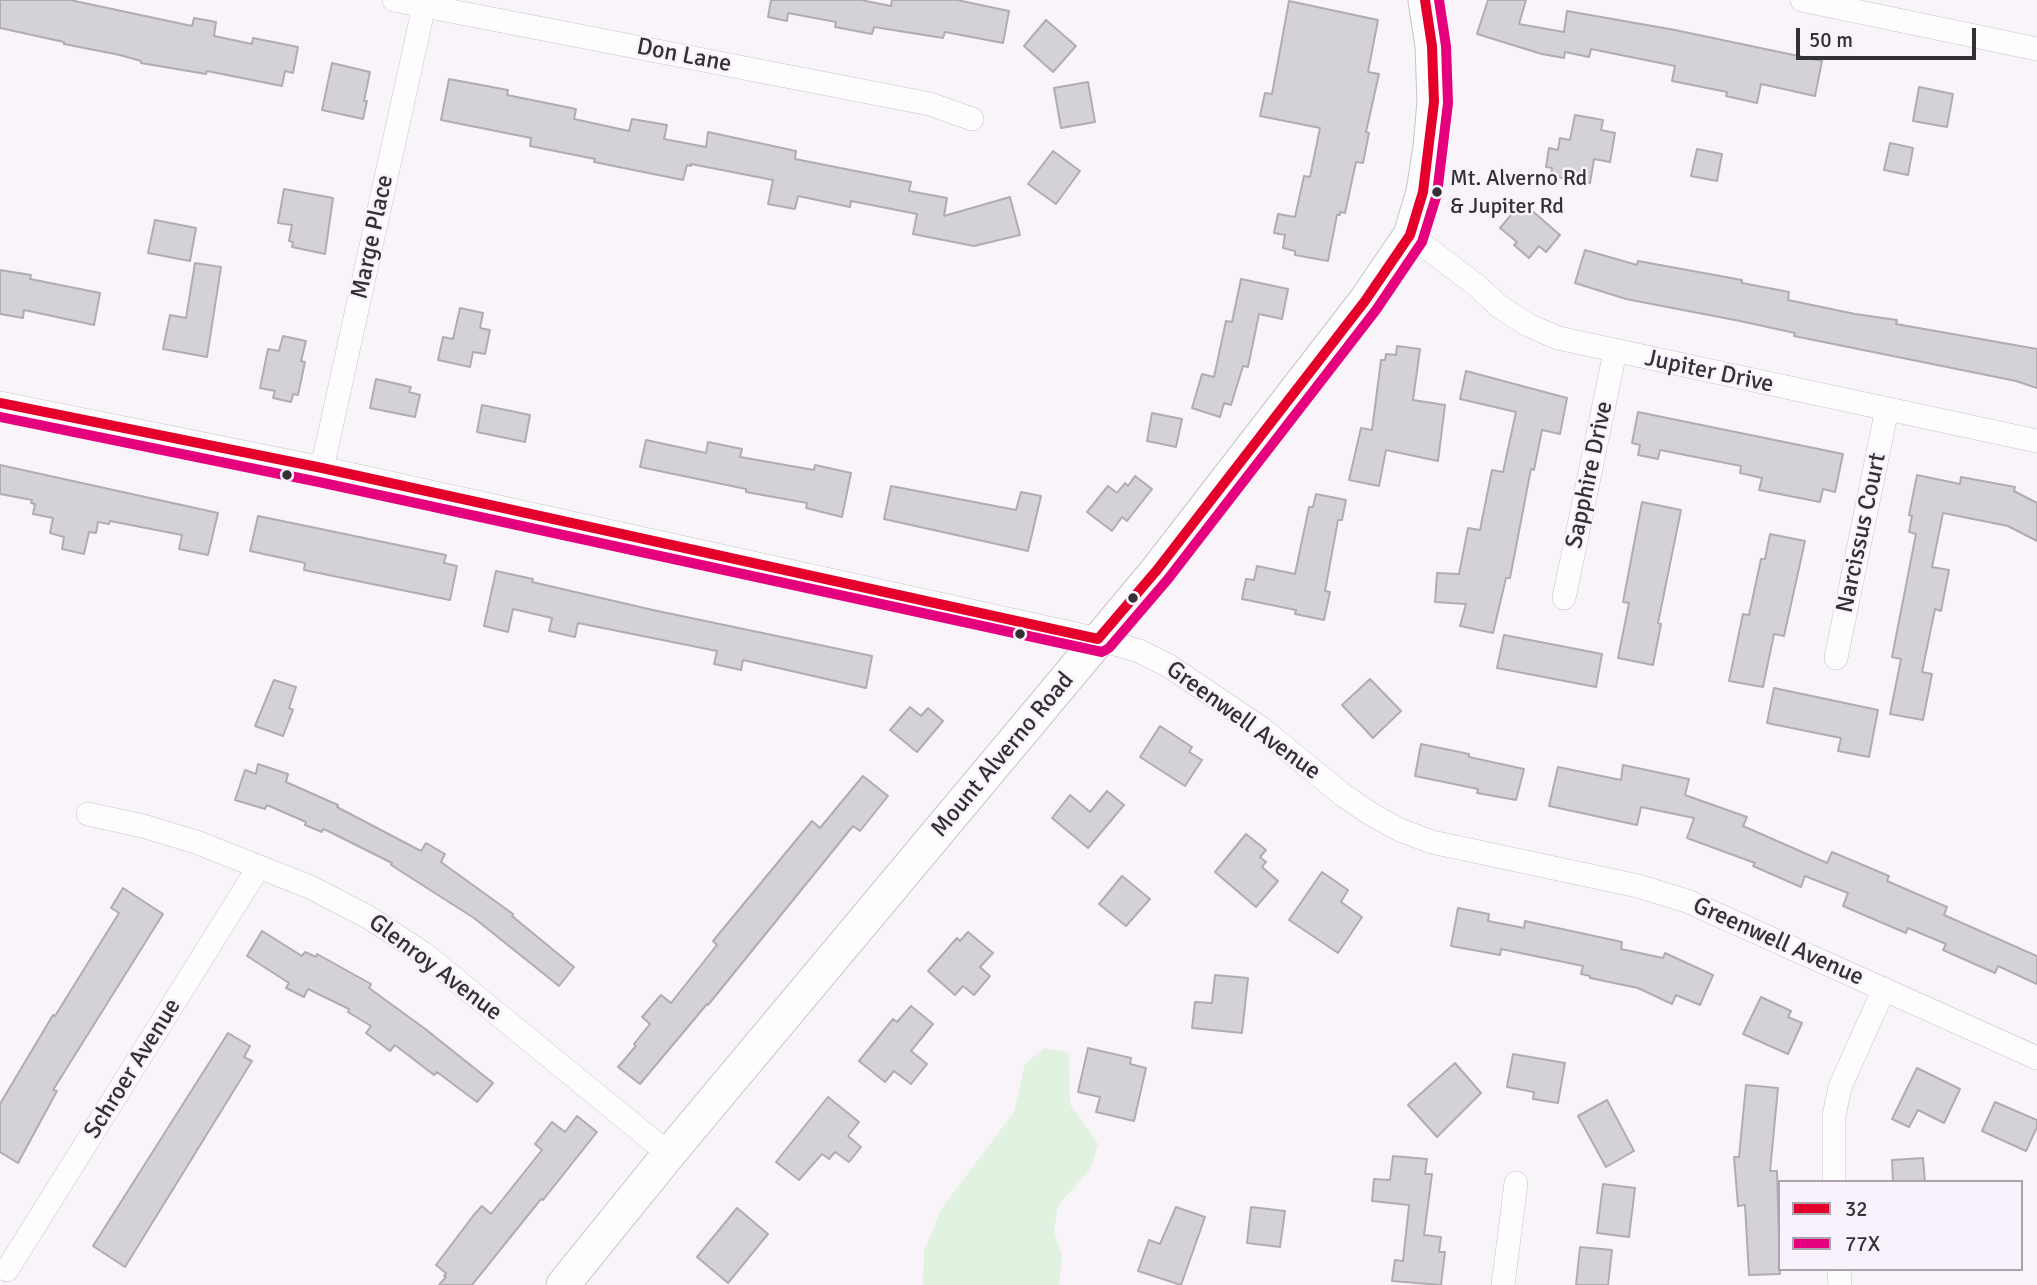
<!DOCTYPE html>
<style>
body{margin:0}
#map{position:relative;width:2037px;height:1285px;overflow:hidden;background:#f8f4fa;font-family:Signika,sans-serif}
canvas{display:block}
.legend{position:absolute;left:1778px;top:1180px;width:245px;height:91px;box-sizing:border-box;background:#f9f2fc;border:2px solid #aaa5ac;margin:0;padding:9px 12px;list-style:none;font-size:21px;color:#333134}
.legend li{display:flex;align-items:center;gap:14px;height:35px}
.legend b{width:35px;border:2px solid #aaa5ac}
.scale{position:absolute;left:1796px;top:28px;width:180px;height:32px;box-sizing:border-box;border:4px solid #333134;border-top:0;padding-left:9px;font-size:21px;line-height:24px;white-space:nowrap;color:#333134;-webkit-text-stroke:5px #f9f2fc;paint-order:stroke}
</style>
<div id="map">
<canvas width="2037" height="1285"></canvas>
<ul class="legend">
<li><b style="height:9px;background:#e4002b"></b>32</li>
<li><b style="height:9px;background:#e5007d"></b>77X</li>
</ul>
<div class="scale">50 m</div>
</div>
<script>
const ctx = document.querySelector('canvas').getContext('2d');
ctx.lineJoin = 'round';
function fill(path, color) {
  ctx.fillStyle = color;
  ctx.fill(path, 'evenodd');
}
function toPath(rows) {
  const path = new Path2D();
  for (const r of rows) {
    path.moveTo(r[0], r[1]);
    for (let i = 2; i < r.length; i += 2) path.lineTo(r[i], r[i + 1]);
  }
  return path;
}
function trace(path, color, width, dash) {
  ctx.strokeStyle = color;
  ctx.lineWidth = width;
  ctx.lineCap = dash ? 'butt' : 'round';
  ctx.setLineDash(dash || []);
  ctx.stroke(path);
}
function drawText(font, color, halo, rows, align = 'center') {
  ctx.font = font + ' Signika,sans-serif';
  ctx.lineWidth = 5;
  ctx.setLineDash([]);
  ctx.textBaseline = 'middle';
  ctx.strokeStyle = halo;
  ctx.fillStyle = color;
  for (const [text, x, y, turn = 0] of rows) {
    ctx.save();
    ctx.translate(x, y);
    ctx.rotate((+turn || 0) * Math.PI / 180);
    ctx.textAlign = isNaN(turn) ? turn : align;
    if (halo) ctx.strokeText(text, 0, 0);
    ctx.fillText(text, 0, 0);
    ctx.restore();
  }
}
fill(toPath([
 [1044,1048,1069,1053,1070,1104,1098,1144,1091,1169,1058,1205,1054,1231,1062,1255,1059,1285,923,1285,924,1251,942,1208,1014,1112,1025,1064]
]), '#e1f2e0');
const building = toPath([
 [0,0,70,0,192,26,194,18,216,22,214,36,252,44,253,38,298,47,293,73,285,71,282,86,207,71,206,74,141,63,141,61,120,55,64,44,64,42,0,28,0,0],
 [771,0,861,0,891,6,892,0,957,0,1009,11,1003,43,945,32,943,38,874,27,872,34,835,27,836,22,788,13,787,21,768,17,771,0],
 [1488,0,1526,0,1519,24,1564,32,1567,11,1675,30,1822,61,1815,96,1761,84,1757,103,1726,96,1727,92,1672,81,1675,66,1591,49,1589,57,1565,52,1564,58,1542,54,1477,34,1488,0],
 [1289,1,1378,20,1368,72,1379,74,1366,132,1369,133,1363,163,1356,162,1345,213,1340,212,1340,215,1337,215,1328,261,1295,255,1295,251,1283,248,1285,235,1274,233,1278,214,1295,217,1304,176,1310,177,1320,128,1260,116,1265,93,1272,94,1289,1],
 [1046,20,1076,46,1053,72,1024,46,1046,20],
 [332,63,370,72,364,101,367,101,363,119,322,110,332,63],
 [449,79,508,90,507,95,576,109,574,119,629,131,632,119,667,125,664,139,706,147,708,132,796,151,795,159,911,182,909,191,947,198,944,216,1010,197,1020,235,974,246,913,234,917,214,851,201,850,207,798,196,795,209,768,204,773,180,691,164,691,166,687,165,683,180,594,162,595,159,530,146,531,138,441,120,449,79],
 [1088,82,1095,122,1061,128,1054,88,1088,82],
 [1919,87,1953,94,1947,127,1913,121,1919,87],
 [1575,115,1603,120,1601,130,1615,133,1610,162,1594,159,1590,183,1551,176,1552,168,1546,167,1549,148,1558,150,1560,138,1570,140,1575,115],
 [1890,143,1913,148,1908,175,1884,170,1890,143],
 [1697,149,1722,154,1717,181,1691,176,1697,149],
 [1053,151,1080,171,1056,204,1028,184,1053,151],
 [284,189,333,198,325,254,292,247,293,242,289,241,292,225,278,223,284,189],
 [1522,202,1560,235,1546,252,1539,246,1529,258,1514,245,1517,242,1500,228,1522,202],
 [155,220,196,228,190,261,148,253,155,220],
 [1585,250,1637,265,1638,261,1742,280,1742,283,1789,292,1788,300,1855,314,1897,320,1896,324,2037,349,2037,388,2016,381,1794,336,1795,333,1740,321,1626,299,1575,283,1585,250],
 [195,263,221,267,207,357,163,349,170,315,186,318,195,263],
 [0,270,31,275,30,279,100,293,94,325,24,310,23,318,0,314,0,270],
 [1241,279,1288,289,1282,319,1259,314,1248,367,1243,366,1231,405,1224,403,1220,417,1192,408,1202,374,1214,377,1226,321,1232,322,1241,279],
 [460,308,483,313,480,328,490,330,485,354,473,352,470,367,438,360,443,337,453,339,460,308],
 [283,336,306,341,301,361,305,362,298,395,293,394,291,402,273,398,275,391,260,388,268,349,279,351,283,336],
 [1397,346,1420,349,1413,400,1445,405,1438,461,1386,450,1379,486,1349,480,1361,428,1372,430,1381,360,1385,360,1386,354,1396,355,1397,346],
 [1466,371,1567,398,1560,434,1542,430,1534,470,1531,469,1510,578,1506,578,1493,633,1460,626,1466,604,1435,602,1437,573,1459,574,1468,528,1480,530,1492,470,1503,472,1516,412,1460,399,1466,371],
 [376,379,411,387,409,392,420,395,415,417,370,408,376,379],
 [482,405,530,415,525,442,477,432,482,405],
 [1638,412,1843,454,1835,492,1823,489,1820,502,1759,490,1762,478,1740,473,1741,466,1660,450,1658,459,1638,455,1640,445,1632,443,1638,412],
 [1152,413,1182,419,1176,447,1147,441,1152,413],
 [646,440,706,453,708,442,742,449,740,457,814,470,815,465,851,473,842,517,806,508,807,503,746,492,746,489,640,467,646,440],
 [0,465,218,513,208,555,179,549,182,535,110,521,109,524,98,522,96,533,89,532,84,554,62,549,64,537,50,533,53,518,33,514,35,504,31,503,32,500,0,494,0,465],
 [1917,475,1960,484,1961,477,2015,487,2014,491,2037,503,2037,541,2008,526,1943,513,1932,567,1949,570,1941,611,1935,609,1922,672,1932,674,1923,720,1890,714,1901,659,1892,657,1916,534,1909,532,1912,516,1909,515,1917,475],
 [1135,476,1152,489,1127,521,1122,517,1112,531,1087,512,1108,486,1117,493,1125,483,1128,486,1135,476],
 [891,486,1016,510,1021,492,1041,496,1028,551,884,519,891,486],
 [1316,494,1346,500,1342,520,1338,520,1325,591,1330,592,1324,620,1295,614,1296,610,1242,599,1246,579,1254,580,1257,566,1295,574,1309,507,1313,507,1316,494],
 [1642,502,1681,510,1658,623,1661,624,1653,665,1618,658,1629,603,1623,602,1642,502],
 [258,516,446,555,444,563,457,566,450,600,304,570,305,563,250,551,258,516],
 [1770,534,1805,541,1784,636,1774,634,1763,687,1729,681,1743,614,1749,615,1761,559,1765,559,1770,534],
 [496,571,533,579,532,582,653,610,872,656,866,688,743,660,741,670,714,664,717,651,578,623,575,637,549,631,552,618,513,609,508,632,484,626,496,571],
 [1504,635,1602,654,1596,687,1497,668,1504,635],
 [1370,679,1401,711,1373,738,1342,705,1370,679],
 [274,680,296,687,289,708,293,710,283,736,255,726,274,680],
 [1774,688,1878,710,1869,757,1838,751,1841,738,1767,723,1774,688],
 [910,707,921,716,928,708,943,721,917,752,890,730,910,707],
 [1160,726,1192,747,1189,752,1202,760,1185,786,1140,757,1160,726],
 [1421,744,1469,754,1469,757,1524,769,1516,800,1477,793,1478,789,1415,776,1421,744],
 [258,764,288,774,286,782,338,805,337,807,421,851,426,843,445,854,441,862,513,914,512,916,574,967,559,986,474,918,391,865,392,863,328,831,323,829,322,832,305,825,306,822,267,805,265,809,235,800,245,770,256,774,258,764],
 [1623,765,1689,779,1685,795,1747,817,1743,826,1827,863,1832,852,1889,876,1887,881,1947,907,1944,915,2037,956,2037,984,1998,966,1995,973,1943,950,1946,944,1908,928,1906,933,1843,906,1848,893,1805,876,1801,887,1753,866,1755,863,1687,838,1694,818,1641,807,1637,825,1549,806,1558,767,1621,780,1623,765],
 [863,776,888,796,860,831,853,826,708,1005,707,1004,640,1084,618,1067,636,1046,634,1044,650,1024,642,1017,661,995,671,1003,717,945,713,941,812,821,820,828,863,776],
 [1107,791,1124,805,1088,848,1052,818,1070,795,1090,812,1107,791],
 [1246,834,1266,850,1260,857,1266,862,1262,867,1278,881,1256,907,1215,872,1246,834],
 [1322,872,1348,890,1341,902,1362,917,1338,953,1289,920,1322,872],
 [1122,876,1150,899,1126,926,1099,904,1122,876],
 [123,888,163,914,53,1090,57,1091,18,1163,0,1152,0,1104,53,1015,55,1016,119,913,111,908,123,888],
 [1458,908,1489,914,1488,921,1524,928,1525,921,1622,942,1621,949,1663,958,1665,953,1713,975,1700,1005,1676,995,1672,1004,1638,988,1590,978,1590,976,1581,974,1583,966,1501,949,1500,955,1451,946,1458,908],
 [262,931,302,956,305,952,316,957,317,954,371,984,369,988,424,1028,493,1083,477,1102,437,1072,434,1075,395,1045,390,1051,366,1033,371,1026,348,1012,349,1009,308,989,304,997,286,988,289,983,247,956,262,931],
 [968,932,993,953,980,967,990,976,974,995,963,986,955,995,928,971,957,938,960,941,968,932],
 [1215,975,1248,978,1242,1033,1192,1028,1195,1002,1212,1003,1215,975],
 [1761,997,1791,1011,1788,1017,1802,1023,1788,1054,1743,1034,1761,997],
 [911,1006,933,1024,911,1051,927,1064,911,1084,894,1071,885,1082,859,1061,893,1019,897,1022,911,1006],
 [228,1033,250,1046,244,1057,252,1061,125,1267,93,1246,228,1033],
 [1088,1048,1131,1058,1130,1064,1146,1068,1134,1121,1096,1112,1100,1097,1078,1092,1088,1048],
 [1513,1054,1565,1063,1558,1103,1533,1099,1534,1092,1507,1087,1513,1054],
 [1455,1063,1481,1093,1437,1137,1408,1105,1455,1063],
 [1917,1068,1960,1089,1944,1123,1918,1110,1909,1127,1892,1119,1917,1068],
 [1746,1085,1778,1088,1770,1171,1777,1171,1780,1274,1749,1275,1745,1205,1738,1206,1734,1157,1739,1157,1746,1085],
 [828,1097,859,1122,848,1136,861,1147,849,1162,835,1152,829,1159,822,1154,799,1180,776,1162,828,1097],
 [1607,1100,1634,1151,1606,1167,1578,1116,1607,1100],
 [1995,1102,2037,1120,2037,1127,2026,1151,1982,1131,1995,1102],
 [577,1116,597,1132,543,1200,541,1199,472,1285,439,1285,446,1277,444,1276,446,1273,436,1265,473,1216,482,1206,491,1214,542,1150,535,1144,552,1122,565,1132,577,1116],
 [1393,1156,1427,1159,1425,1174,1432,1174,1424,1235,1441,1237,1439,1252,1445,1252,1441,1285,1392,1281,1395,1260,1403,1261,1409,1205,1372,1201,1374,1179,1390,1180,1393,1156],
 [1923,1158,1925,1182,1893,1182,1892,1160,1923,1158],
 [1603,1184,1635,1188,1629,1237,1597,1233,1603,1184],
 [1176,1207,1205,1217,1181,1285,1138,1271,1149,1240,1160,1244,1176,1207],
 [1251,1207,1285,1211,1280,1247,1247,1243,1251,1207],
 [737,1208,768,1234,728,1283,697,1257,737,1208],
 [1580,1247,1612,1250,1608,1285,1576,1285,1580,1247]
]);
fill(building, '#d5d2d7');
trace(building, '#b0adb1', 2);
const street = toPath([
 [394,0,930,104,972,119],
 [1802,0,2037,49],
 [1410,235,1476,285,1500,307,1528,325,1558,338,2037,441],
 [0,403,322,468,1098,639,1139,651,1169,666,1261,728,1343,795,1371,814,1400,830,1432,842,1638,886,1687,901,2037,1058],
 [322,468,424,6],
 [1564,598,1615,352],
 [1836,658,1887,409],
 [88,814,143,826,196,842,310,887,368,917,423,953,669,1154],
 [1834,1182,1834,1116,1840,1087,1884,989],
 [1839,1269,1840,1285],
 [7,1270,258,868],
 [1503,1285,1516,1183]
]);
const secondary = toPath([
 [563,1285,669,1154,1157,570,1365,301,1410,235,1423,192,1430,147,1434,102,1432,46,1425,0]
]);
trace(street, '#c6c4c8', 24);
trace(secondary, '#c6c4c8', 35);
trace(street, '#fefdfe', 23);
trace(secondary, '#fefdfe', 33);
trace(toPath([
 [0,403,322,468,1098,639,1157,570,1365,301,1410,235,1423,192,1434,102,1432,46,1425,0]
]), '#e4002b', 10);
trace(toPath([
 [0,417,319,482,1102,652,1109,648,1168,579,1376,310,1422,242,1437,194,1448,103,1446,46,1439,0]
]), '#e5007d', 10);
for (const [x, y, r, color] of [
 [1437,192,6,"#333134"],
 [287,475,6,"#333134"],
 [1133,598,6,"#333134"],
 [1020,634,6,"#333134"]
]) {
  const dot = new Path2D();
  dot.arc(x, y, r, 0, 2 * Math.PI);
  ctx.fillStyle = color;
  ctx.fill(dot);
  trace(dot, '#f9f2fc', 2.5);
}
drawText('22px', '#333134', '#f9f2fc', [
 ["Mt. Alverno Rd",1450,179],
 ["& Jupiter Rd",1450,207]
], 'left');
drawText('24px', '#333134', '#f9f2fc', [
 ["Don Lane",684,56,11],
 ["Marge Place",373,237,-78],
 ["Jupiter Drive",1709,372,12],
 ["Sapphire Drive",1590,475,-78],
 ["Narcissus Court",1862,533,-78],
 ["Greenwell Avenue",1243,721,36],
 ["Mount Alverno Road",1003,755,-50],
 ["Greenwell Avenue",1778,942,24],
 ["Glenroy Avenue",435,968,37],
 ["Schroer Avenue",133,1069,-58]
]);
</script>
